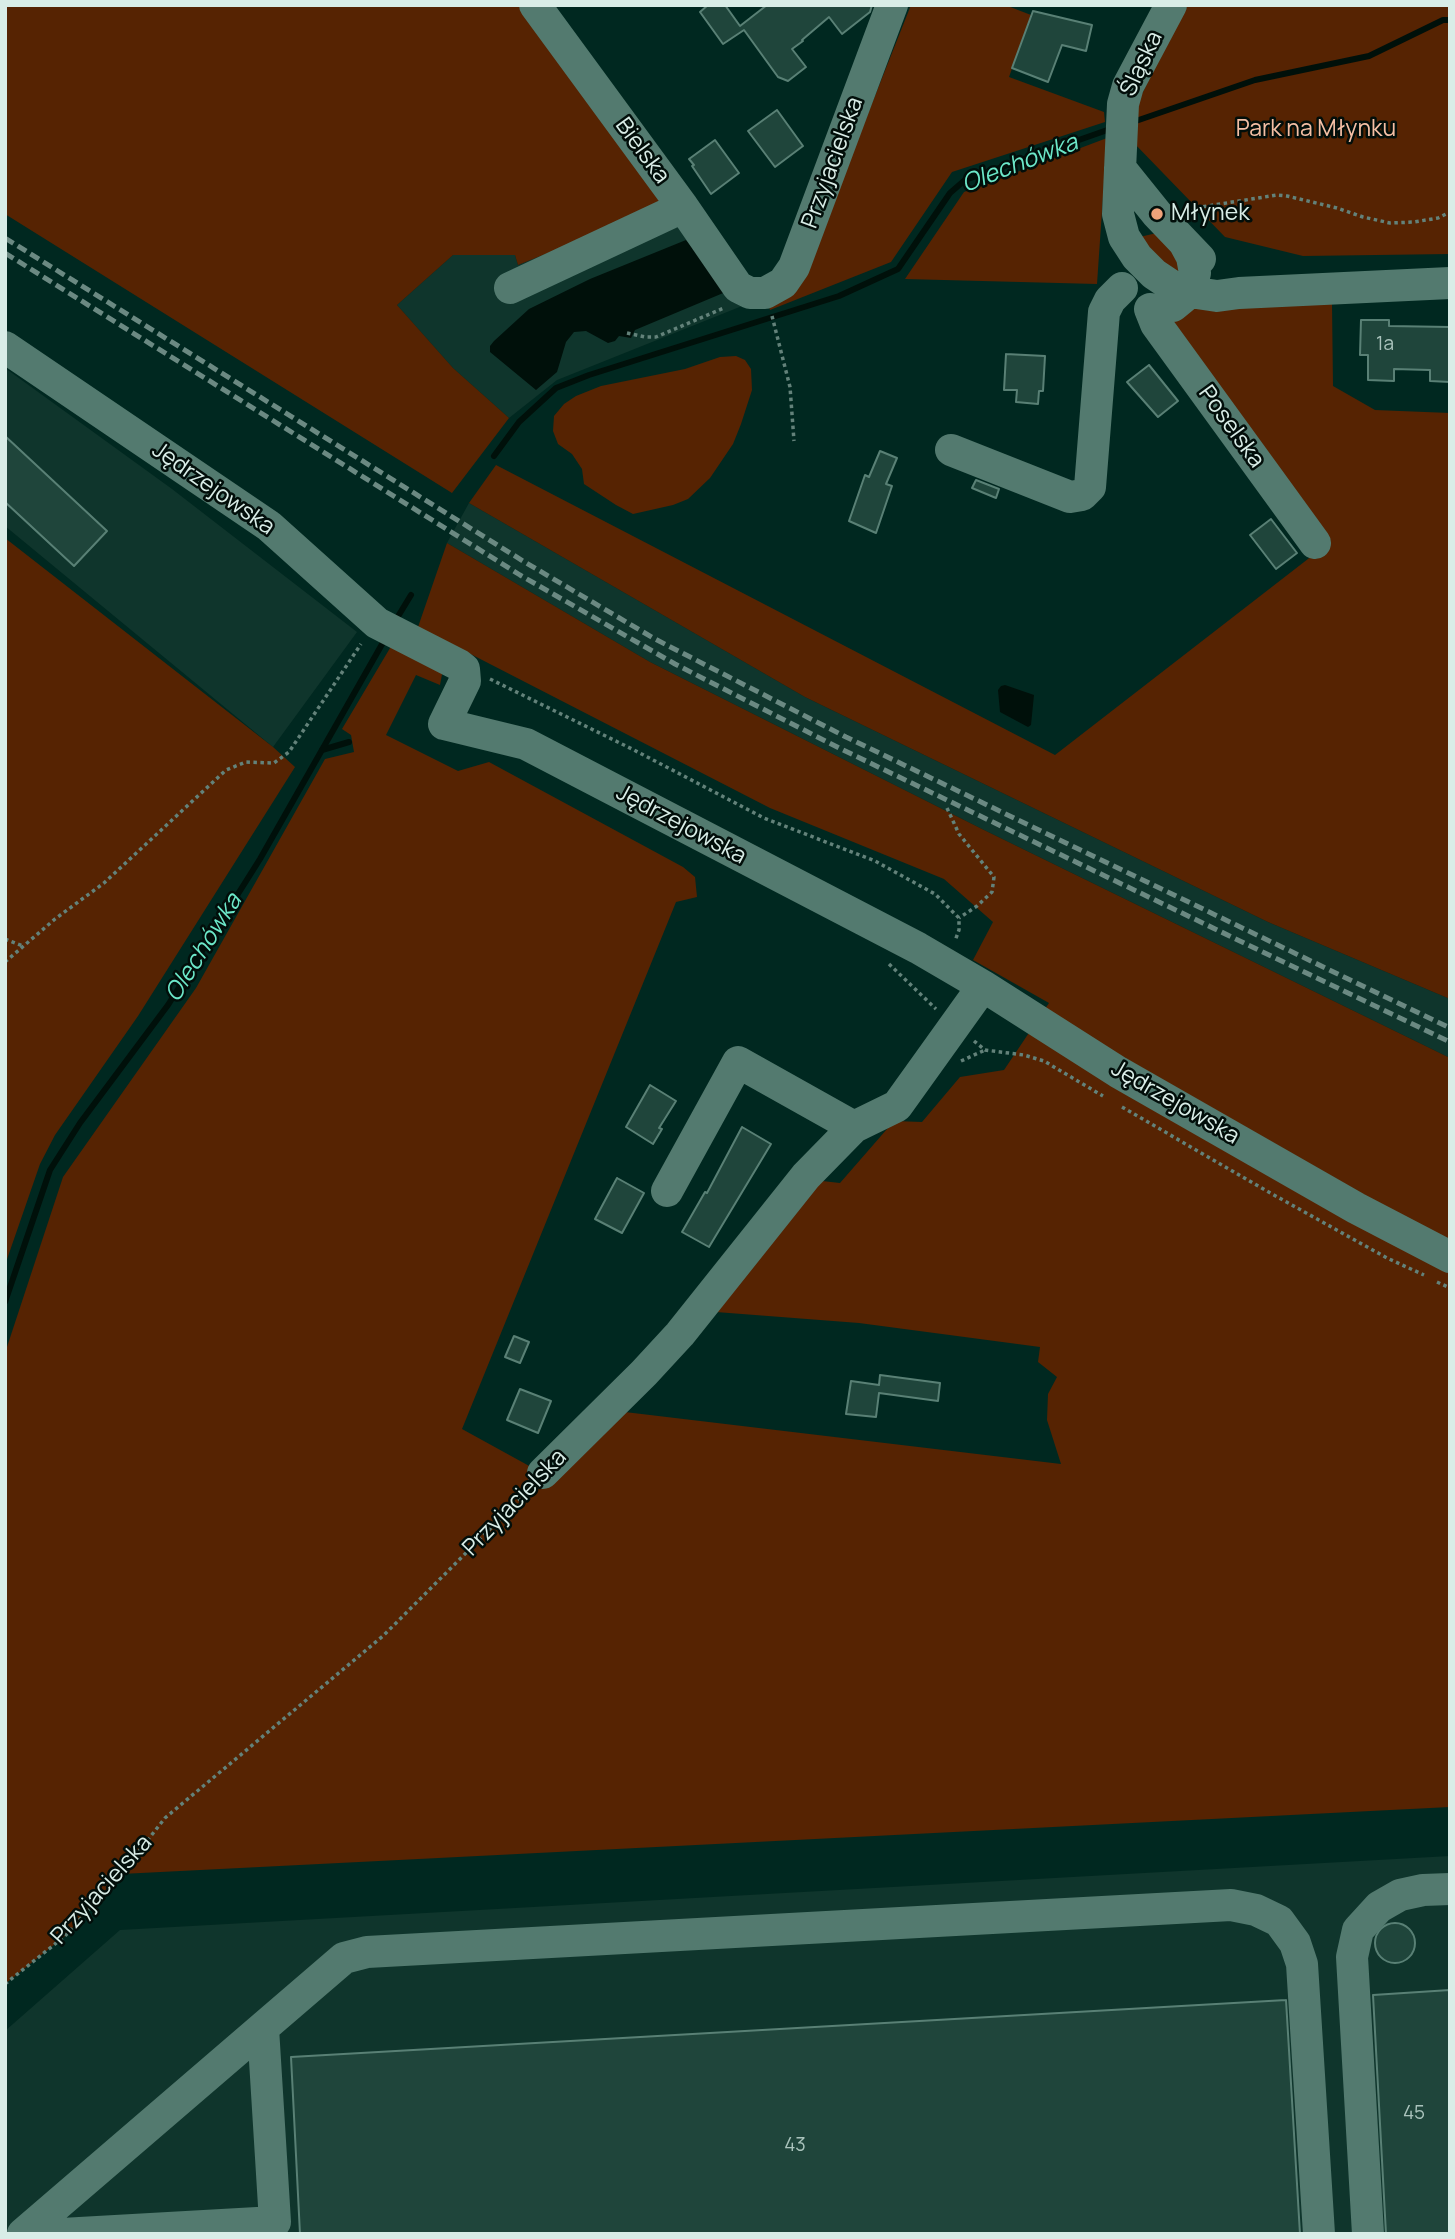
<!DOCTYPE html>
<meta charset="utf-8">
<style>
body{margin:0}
#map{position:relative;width:1455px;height:2239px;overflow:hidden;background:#002820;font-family:Manrope,sans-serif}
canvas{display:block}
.frame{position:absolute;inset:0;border:7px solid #d9ede7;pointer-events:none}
</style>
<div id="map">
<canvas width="1455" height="2239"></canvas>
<div class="frame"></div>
</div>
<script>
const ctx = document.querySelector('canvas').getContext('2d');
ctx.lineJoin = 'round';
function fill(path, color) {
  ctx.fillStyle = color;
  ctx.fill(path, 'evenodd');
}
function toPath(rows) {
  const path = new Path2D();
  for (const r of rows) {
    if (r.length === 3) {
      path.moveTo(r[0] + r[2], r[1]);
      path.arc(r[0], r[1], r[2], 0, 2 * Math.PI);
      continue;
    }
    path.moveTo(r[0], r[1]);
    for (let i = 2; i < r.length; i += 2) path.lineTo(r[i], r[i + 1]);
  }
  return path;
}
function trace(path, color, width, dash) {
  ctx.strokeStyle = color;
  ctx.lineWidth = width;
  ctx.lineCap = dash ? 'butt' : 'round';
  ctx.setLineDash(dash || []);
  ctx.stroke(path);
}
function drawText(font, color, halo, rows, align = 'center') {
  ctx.font = font + ' Manrope,sans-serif';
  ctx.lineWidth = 5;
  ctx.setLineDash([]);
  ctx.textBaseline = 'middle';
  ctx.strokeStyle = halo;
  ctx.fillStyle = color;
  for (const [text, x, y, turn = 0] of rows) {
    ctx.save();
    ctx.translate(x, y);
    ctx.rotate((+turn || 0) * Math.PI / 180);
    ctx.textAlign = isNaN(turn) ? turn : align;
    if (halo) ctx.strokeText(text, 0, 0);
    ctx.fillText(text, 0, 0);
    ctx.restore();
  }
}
fill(toPath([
 [660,202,747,304,557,380,509,418,453,368,397,305,453,255,515,255,518,265],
 [5,368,172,489,357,632,273,747,5,526],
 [469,503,805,697,1268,922,1450,999,1450,1058,984,830,650,662,447,543],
 [1450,1856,1450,2234,5,2234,5,2031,120,1930]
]), '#0f352c');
fill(toPath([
 [5,5,525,5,660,202,655,210,518,265,515,255,453,255,397,305,453,368,509,418,452,493,5,214],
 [911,5,1005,5,1031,15,1009,77,1104,112,1105,122,952,172,891,262,770,310,768,303,802,280],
 [1186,5,1450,5,1450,254,1303,256,1225,237,1131,140,1131,116],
 [1107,138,1097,284,905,279,964,192],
 [1157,233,1182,259,1184,281,1135,238],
 [1213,304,1332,304,1333,386,1375,410,1450,413,1450,999,1268,922,805,697,469,503,496,465,1055,755,1326,545,1168,322,1194,307],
 [736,356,745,360,751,369,752,390,741,424,733,444,710,478,688,499,673,505,633,514,616,505,584,484,582,469,572,454,558,444,553,431,554,416,564,404,576,396,601,386,685,369,720,357],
 [5,538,273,747,295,767,138,1016,55,1135,40,1164,5,1265],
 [447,543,650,662,984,830,1450,1058,1450,1807,121,1874,65,1936,5,1984,5,1353,63,1177,196,988,325,759,354,752,351,735,342,729,393,643,443,669,440,685,416,675,386,735,458,771,489,762,683,867,695,877,697,897,676,902,462,1429,542,1473,608,1410,1061,1464,1047,1420,1048,1394,1057,1377,1038,1362,1040,1347,859,1323,716,1312,813,1180,840,1183,894,1121,922,1122,960,1077,1004,1070,1049,1003,973,960,993,922,944,879,770,808,418,627]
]), '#562302');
fill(toPath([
 [686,240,728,291,635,330,631,338,619,336,615,341,608,343,586,331,574,332,566,342,557,372,536,390,490,352,490,346,494,341,529,309,590,279],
 [1005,685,1034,695,1031,725,1028,727,1000,712,998,690,1001,686]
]), '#00100a');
trace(toPath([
 [1130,123,1255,80,1369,56,1443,20,1450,20],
 [494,456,519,422,556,388,589,375,839,296,898,269,950,193,965,180,1113,128],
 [394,623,411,595],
 [322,750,349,742],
 [5,1302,50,1170,80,1123,168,1005,260,859,385,639]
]), '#00100a', 6);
const building = toPath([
 [708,5,725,5,740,26,767,5,872,5,870,12,842,34,829,17,802,40,803,41,792,49,806,67,788,81,778,77,744,30,723,44,700,12,708,5],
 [1033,11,1092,25,1086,51,1062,45,1048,82,1012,68,1033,11],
 [777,110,803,146,775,167,748,131,777,110],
 [715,140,739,173,711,194,692,166,694,165,689,159,715,140],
 [1361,320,1389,320,1389,326,1450,327,1450,382,1430,381,1430,370,1394,369,1394,381,1368,380,1368,355,1360,355,1361,320],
 [1006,354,1045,356,1043,391,1039,391,1038,404,1016,402,1017,390,1004,390,1006,354],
 [1149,365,1178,401,1158,417,1127,382,1149,365],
 [5,436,107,531,74,566,5,502,5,436],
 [880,451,897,458,886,484,892,486,876,533,849,521,865,475,869,477,880,451],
 [976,480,999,489,996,498,972,488,976,480],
 [1271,519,1297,553,1276,569,1250,535,1271,519],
 [650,1085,676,1101,659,1128,662,1129,653,1144,626,1127,650,1085],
 [742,1127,771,1144,709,1247,682,1232,705,1192,707,1193,742,1127],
 [617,1178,644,1193,622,1233,595,1219,617,1178],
 [514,1336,529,1342,520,1363,505,1357,514,1336],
 [880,1375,940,1383,938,1401,879,1393,876,1417,846,1414,851,1381,879,1385,880,1375],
 [520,1389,551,1401,538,1433,507,1420,520,1389],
 [1395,1943,20],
 [1450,1990,1450,2234,1386,2234,1373,1995,1450,1990],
 [1286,2000,1300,2234,300,2234,291,2057,1286,2000]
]);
fill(building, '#1f453b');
trace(building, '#598075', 2);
trace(toPath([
 [1190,212,1201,207,1277,195,1287,196,1337,208,1363,217,1390,223,1414,222,1438,218,1450,212],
 [772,316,790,387,794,441],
 [627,333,645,337,656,337,724,308],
 [490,679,634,750,764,818,875,861,935,894,959,918,959,930,955,941],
 [947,808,959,834,994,877,992,892,977,906,959,918],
 [5,939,23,946],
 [5,962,55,919,104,883,226,770,246,762,274,763,289,752,361,644],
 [889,964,936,1009],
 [974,1041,985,1050,1024,1055,1044,1061,1103,1096],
 [961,1061,985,1050],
 [1122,1107,1265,1190,1387,1258,1424,1275],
 [1437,1282,1450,1288],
 [5,1984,65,1936,121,1874,165,1818,383,1636,527,1492]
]), '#63827a', 3.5, [3.5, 3.5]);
trace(toPath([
 [535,5,683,207,738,287,750,293,765,293,783,283,794,267,892,5],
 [1171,5,1128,86,1123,104,1118,214,1124,237,1137,257,1154,274,1172,286,1190,292,1217,296,1239,293,1450,283],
 [1120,168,1157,214,1200,259],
 [510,288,683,207],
 [1173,306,1190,292,1195,273,1192,257,1185,244],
 [1150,309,1156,324,1315,543],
 [5,347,269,526,377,623,459,665,464,669,465,681,444,724,526,744,918,948,983,986,1118,1072,1356,1208,1450,1257],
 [951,450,1070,497,1082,495,1090,487,1104,312,1110,300,1122,288],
 [667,1191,738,1062,854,1127],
 [543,1473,644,1373,680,1334,806,1176,854,1127,897,1106,983,986],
 [23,2234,344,1958,367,1952,1231,1905,1256,1910,1279,1921,1295,1943,1302,1964,1319,2234],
 [62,2234,275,2222,263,2028],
 [1368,2234,1352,1957,1358,1930,1379,1907,1400,1895,1423,1890,1450,1889]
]), '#537a6f', 32);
trace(toPath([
 [5,238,523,561,655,639,846,737,1450,1028],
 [5,253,520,575,675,664,841,749,1450,1042]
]), '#6b8982', 5, [10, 5]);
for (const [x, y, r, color] of [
 [1157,214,7,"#f0a27a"]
]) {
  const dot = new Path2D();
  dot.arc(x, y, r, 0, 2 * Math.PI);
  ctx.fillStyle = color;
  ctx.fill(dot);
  trace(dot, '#020e0a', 2.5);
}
drawText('19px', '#aac3bc', null, [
 ["1a",1385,345],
 ["45",1414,2114],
 ["43",795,2146]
]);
drawText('23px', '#d9ede7', '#020e0a', [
 ["Śląska",1142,64,-65],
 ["Bielska",642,151,54],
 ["Przyjacielska",833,163,-70],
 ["Poselska",1231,427,54],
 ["Jędrzejowska",213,489,35],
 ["Jędrzejowska",681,825,28],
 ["Jędrzejowska",1175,1103,30],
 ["Przyjacielska",515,1503,-46],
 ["Przyjacielska",102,1890,-48]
]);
drawText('23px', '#f5bfa4', '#020e0a', [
 ["Park na Młynku",1316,130]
]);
drawText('23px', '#d9ede7', '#020e0a', [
 ["Młynek",1171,214]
], 'left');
drawText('italic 24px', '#6ce8c9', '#020e0a', [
 ["Olechówka",1020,164,-21],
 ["Olechówka",204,948,-58]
]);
</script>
